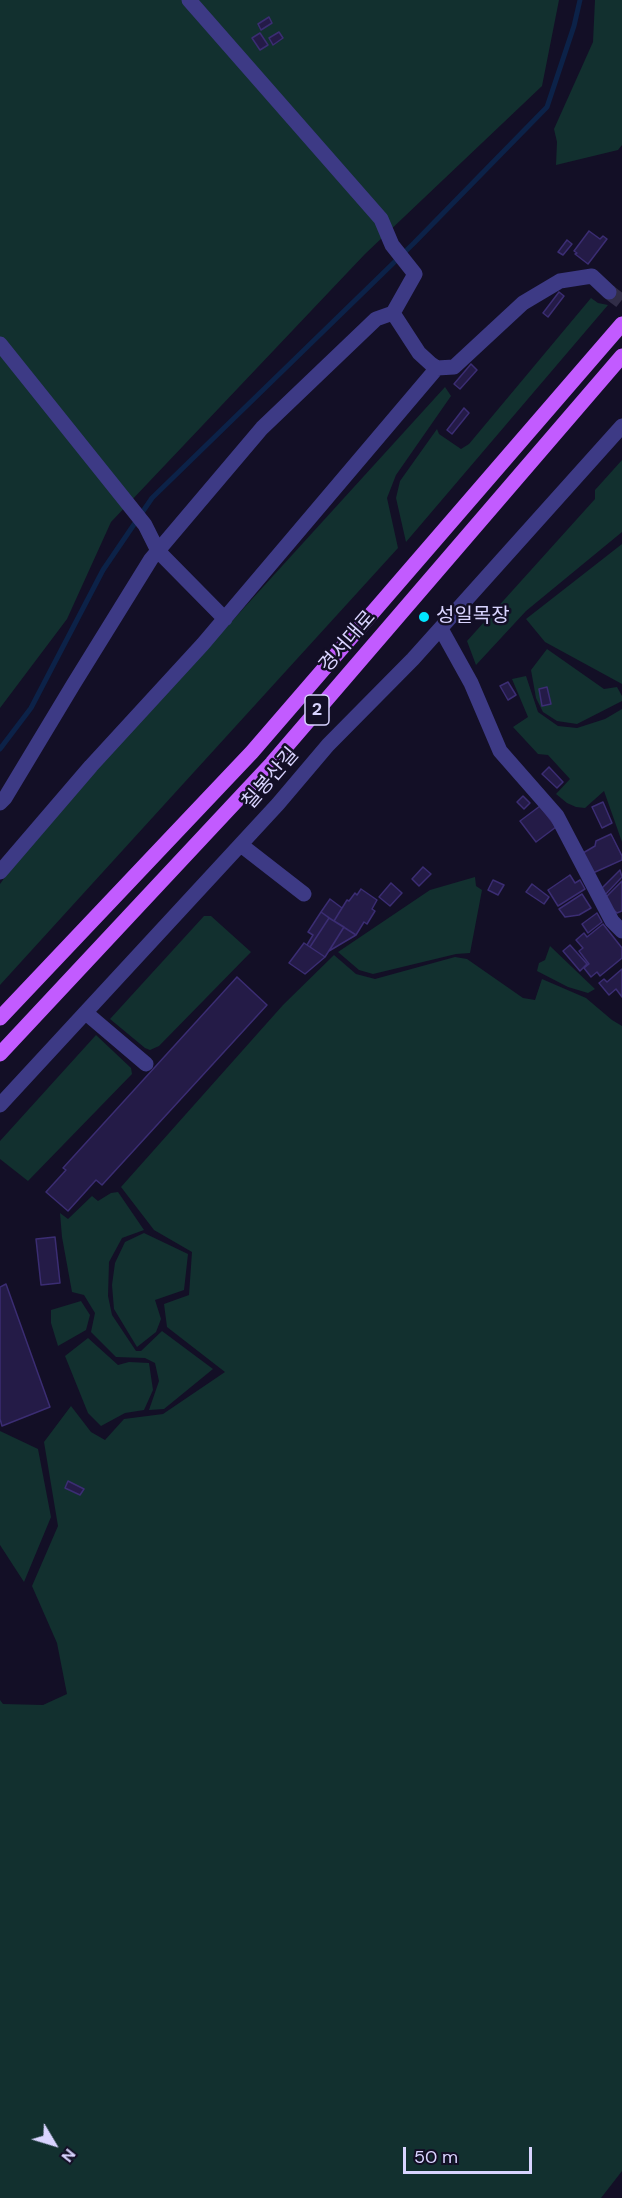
<!DOCTYPE html>
<meta charset="utf-8">
<style>
body{margin:0}
#map{position:relative;width:622px;height:2198px;overflow:hidden;background:#130f26;font-family:"DM Sans",sans-serif}
canvas{display:block}
.north{position:absolute;left:24px;top:2114px;width:60px;height:60px;-webkit-text-stroke:4px #130f26;paint-order:stroke;rotate:128deg;font-size:16px;font-weight:700;line-height:24px;text-align:center;color:#d9d4ff}
.north::after{content:'';display:block;margin:auto;width:21px;height:27px;background:#d9d4ff;clip-path:polygon(50% 0,100% 100%,50% 72%,0 100%)}
.scale{position:absolute;left:403px;top:2147px;width:129px;height:27px;box-sizing:border-box;border:3px solid #d9d4ff;border-top:0;padding-left:8px;font-size:18px;line-height:21px;white-space:nowrap;color:#d9d4ff;-webkit-text-stroke:4px #130f26;paint-order:stroke}
</style>
<div id="map">
<canvas width="622" height="2198"></canvas>
<div class="north">N</div>
<div class="scale">50 m</div>
</div>
<script>
const ctx = document.querySelector('canvas').getContext('2d');
ctx.lineJoin = 'round';
function fill(path, color) {
  ctx.fillStyle = color;
  ctx.fill(path, 'evenodd');
}
function toPath(rows) {
  const path = new Path2D();
  for (const r of rows) {
    path.moveTo(r[0], r[1]);
    for (let i = 2; i < r.length; i += 2) path.lineTo(r[i], r[i + 1]);
  }
  return path;
}
function trace(path, color, width, dash) {
  ctx.strokeStyle = color;
  ctx.lineWidth = width;
  ctx.lineCap = dash ? 'butt' : 'round';
  ctx.setLineDash(dash || []);
  ctx.stroke(path);
}
function drawText(font, color, halo, rows, align = 'center') {
  ctx.font = font + ' "DM Sans","Noto Sans KR",sans-serif';
  ctx.lineWidth = 5;
  ctx.setLineDash([]);
  ctx.textBaseline = 'middle';
  ctx.strokeStyle = halo;
  ctx.fillStyle = color;
  for (const [text, x, y, turn = 0] of rows) {
    ctx.save();
    ctx.translate(x, y);
    ctx.rotate((+turn || 0) * Math.PI / 180);
    ctx.textAlign = isNaN(turn) ? turn : align;
    if (halo) ctx.strokeText(text, 0, 0);
    ctx.fillText(text, 0, 0);
    ctx.restore();
  }
}
fill(toPath([
 [0,0,559,0,542,86,365,254,111,522,67,619,0,708],
 [595,0,622,0,622,145,618,150,556,165,557,142,554,129,593,42],
 [591,298,598,303,608,305,406,542,396,498,400,481,437,429,439,434,461,449,469,444],
 [445,387,451,396,396,475,387,498,398,548,0,985,0,884,13,866,70,799],
 [622,460,622,532,526,611,476,665,467,641,595,499,595,490],
 [622,544,622,684,545,642,526,619],
 [547,649,604,689,617,687,622,696,622,701,577,724,557,721,543,712,536,698,531,670],
 [526,676,538,712,558,726,577,728,605,719,622,709,622,842,604,791,585,808,576,807,567,803,556,794,570,779,548,755,538,754,513,727,528,717,512,679],
 [475,877,476,886,482,890,470,953,456,954,373,974,359,970,338,952,430,890],
 [204,916,211,916,251,952,159,1046,150,1050,145,1048,110,1019],
 [550,946,595,989,588,993,568,987,537,971,539,963,545,960],
 [334,955,356,974,375,979,455,957,467,959,523,998,535,1000,542,979,586,998,612,1020,622,1026,622,2171,601,2198,0,2198,0,1700,3,1704,43,1705,67,1694,57,1643,32,1586,58,1526,44,1442,71,1406,91,1432,105,1440,124,1419,163,1414,225,1372,167,1327,164,1304,189,1295,192,1252,154,1230,121,1187,283,1005],
 [96,1035,131,1068,132,1074,28,1181,0,1159,0,1141],
 [118,1192,144,1230,122,1238,109,1262,108,1296,112,1315,136,1351,141,1351,162,1331,213,1369,164,1409,149,1410,159,1381,155,1363,145,1358,116,1357,91,1332,95,1313,84,1295,72,1292,62,1237,60,1213,68,1219,92,1196,98,1201,111,1193],
 [144,1233,188,1254,184,1290,155,1300,161,1319,156,1332,137,1347,114,1309,112,1285,115,1263,125,1242],
 [81,1301,90,1315,86,1330,58,1346,51,1323,51,1310],
 [88,1338,118,1365,129,1362,149,1363,153,1390,144,1410,125,1413,101,1426,88,1413,65,1356],
 [0,1431,38,1449,51,1517,24,1582,0,1545]
]), '#12302f');
trace(toPath([
 [0,749,31,708,103,570,152,498,414,243,547,107,574,26,580,0]
]), '#0c2248', 5);
const building = toPath([
 [269,17,272,23,261,30,258,24,269,17],
 [279,32,283,38,273,45,269,38,279,32],
 [260,33,268,45,260,50,252,38,260,33],
 [589,231,600,239,603,236,607,239,588,264,575,254,577,253,574,251,589,231],
 [567,240,572,244,563,255,558,252,567,240],
 [559,292,564,296,548,317,543,313,559,292],
 [471,364,477,370,460,389,454,384,471,364],
 [464,408,469,413,452,434,447,430,464,408],
 [508,682,516,695,508,700,500,686,508,682],
 [547,687,551,704,542,706,539,689,547,687],
 [549,767,563,782,557,788,542,774,549,767],
 [523,796,530,803,524,809,517,802,523,796],
 [603,802,612,823,602,828,592,807,603,802],
 [540,806,556,827,536,842,520,821,540,806],
 [611,834,622,856,622,860,593,873,583,853,595,846,596,841,611,834],
 [423,867,431,874,419,886,412,879,423,867],
 [620,870,622,877,603,897,598,892,620,870],
 [570,875,575,883,580,880,585,889,558,906,548,890,570,875],
 [493,880,504,885,498,895,488,890,493,880],
 [622,881,622,911,617,913,605,902,606,897,622,881],
 [391,883,402,893,390,906,379,897,391,883],
 [532,884,549,897,544,904,526,892,532,884],
 [361,889,377,900,372,909,375,911,367,924,364,922,356,935,334,921,347,900,349,901,355,893,357,895,361,889],
 [582,894,591,908,579,915,565,917,559,909,582,894],
 [330,899,342,908,334,921,321,912,330,899],
 [321,912,329,918,310,947,307,945,313,935,308,932,321,912],
 [597,913,602,922,588,933,582,924,597,913],
 [329,918,344,927,325,957,310,947,329,918],
 [603,924,622,948,622,958,600,976,597,972,591,977,584,968,589,964,579,951,583,948,576,940,584,933,587,937,603,924],
 [344,927,356,935,329,951,344,927],
 [304,943,325,957,305,974,289,963,304,943],
 [570,945,587,964,580,971,563,951,570,945],
 [622,969,622,997,616,989,609,995,599,983,604,979,607,982,622,969],
 [237,977,267,1005,102,1185,96,1180,68,1211,46,1192,66,1170,63,1168,237,977],
 [55,1237,60,1283,41,1285,36,1239,55,1237],
 [6,1284,50,1407,2,1426,0,1419,0,1287,6,1284],
 [68,1481,84,1489,80,1495,65,1488,68,1481]
]);
fill(building, '#241b47');
trace(building, '#3b2d73', 1.5);
trace(toPath([
 [609,292,622,302]
]), '#312d47', 15, [15, 8]);
trace(toPath([
 [189,0,381,219,392,245,415,274,393,313],
 [0,344,145,525,158,551,225,619],
 [441,629,471,683,500,751,557,816,612,921,622,931],
 [0,803,5,798,73,685,151,559,262,428,376,319,393,313,419,353,431,364,437,368,454,367,523,303,560,281,592,276,609,292],
 [241,845,304,894],
 [0,872,91,766,203,644,437,368],
 [86,1013,146,1064],
 [0,1105,278,804,328,745,413,659,622,426]
]), '#3d3a85', 15);
trace(toPath([
 [0,1018,252,752,622,324],
 [0,1054,272,763,622,356]
]), '#c25bff', 15);
for (const [x, y, r, color] of [
 [424,617,6,"#00e5ff"]
]) {
  const dot = new Path2D();
  dot.arc(x, y, r, 0, 2 * Math.PI);
  ctx.fillStyle = color;
  ctx.fill(dot);
  trace(dot, '#130f26', 2);
}
for (const [x, y, w] of [
 [317,710,24]
]) {
  const box = new Path2D();
  box.roundRect(x - w / 2, y - 15, w, 30, 4.5);
  ctx.fillStyle = '#130f26';
  ctx.fill(box);
  trace(box, '#d9d4ff', 1.5);
}
drawText('bold 18px', '#d9d4ff', null, [
 ["2",317,710]
]);
drawText('20px', '#d9d4ff', '#130f26', [
 ["성일목장",436,617]
], 'left');
drawText('20px', '#d9d4ff', '#130f26', [
 ["경서대로",348,642,-49],
 ["칠봉산길",271,779,-49]
]);
</script>
